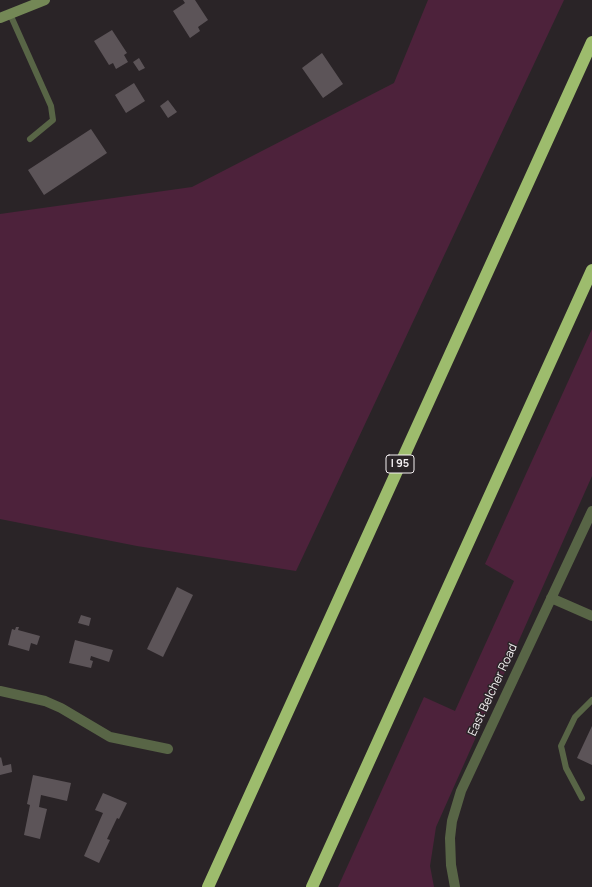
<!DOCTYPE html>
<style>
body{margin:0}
canvas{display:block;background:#2a2427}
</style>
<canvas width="592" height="887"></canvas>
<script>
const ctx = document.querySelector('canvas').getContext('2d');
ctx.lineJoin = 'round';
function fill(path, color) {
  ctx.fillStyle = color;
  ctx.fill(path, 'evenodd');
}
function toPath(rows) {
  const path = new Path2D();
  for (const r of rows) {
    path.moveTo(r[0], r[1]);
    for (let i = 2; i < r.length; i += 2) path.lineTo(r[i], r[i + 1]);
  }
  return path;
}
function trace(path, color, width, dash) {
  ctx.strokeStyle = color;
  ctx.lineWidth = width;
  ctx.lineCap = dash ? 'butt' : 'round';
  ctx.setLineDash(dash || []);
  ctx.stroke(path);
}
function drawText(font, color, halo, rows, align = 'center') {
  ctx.font = font + ' Manrope,sans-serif';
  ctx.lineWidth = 3;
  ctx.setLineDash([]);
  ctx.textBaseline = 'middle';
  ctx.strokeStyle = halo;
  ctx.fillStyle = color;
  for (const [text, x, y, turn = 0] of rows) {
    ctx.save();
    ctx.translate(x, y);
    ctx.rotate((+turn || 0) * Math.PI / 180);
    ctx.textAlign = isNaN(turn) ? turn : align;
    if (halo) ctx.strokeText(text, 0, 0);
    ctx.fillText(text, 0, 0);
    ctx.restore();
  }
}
fill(toPath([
 [428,0,564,0,296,571,137,546,0,519,0,214,192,187,394,83],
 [592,329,592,476,436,827,430,866,434,887,338,887,424,697,455,711,514,581,485,564]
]), '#4d223b');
fill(toPath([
 [183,0,195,0,208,20,198,27,200,31,190,38,173,11,185,3],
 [112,30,127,53,124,55,128,62,116,69,113,63,109,65,94,41],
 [322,53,343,84,323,98,302,68],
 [139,58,145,68,139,71,133,62],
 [134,83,145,101,126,113,115,95],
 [168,100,177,112,168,118,160,106],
 [91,129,107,153,44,195,28,170],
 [177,587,193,595,163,657,147,649],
 [81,615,91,618,89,626,78,623],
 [16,627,19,627,18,630,40,636,37,645,31,643,29,651,8,645,12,629,15,630],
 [75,640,113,650,109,662,91,656,90,660,93,661,91,668,69,663],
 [592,726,592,765,577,758],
 [1,757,3,766,11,764,12,772,0,775,0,758],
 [33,775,71,783,67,801,41,795,39,807,47,809,40,839,24,835,30,805,27,804],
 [103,793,127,803,119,819,117,818,107,839,110,840,99,863,84,856,103,813,95,810]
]), '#5c5458');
trace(toPath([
 [10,14,51,106,53,120,30,139],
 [582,798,566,768,561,746,575,717,592,700]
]), '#586546', 6);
trace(toPath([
 [551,598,592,616],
 [0,691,45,701,61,708,110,737,168,749],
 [455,887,451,865,450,838,452,821,461,791,592,511]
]), '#586546', 10);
trace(toPath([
 [0,18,45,0]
]), '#748856', 10);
trace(toPath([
 [208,887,592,42],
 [312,887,592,270]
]), '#9dbc6d', 12);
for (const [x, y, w] of [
 [400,464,28]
]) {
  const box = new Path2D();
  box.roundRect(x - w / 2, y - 9, w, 18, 3);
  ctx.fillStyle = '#2a2427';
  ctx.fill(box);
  trace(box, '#f3eff1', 1);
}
drawText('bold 11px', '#f3eff1', null, [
 ["I 95",400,464]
]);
drawText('12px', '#f3eff1', '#2a2427', [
 ["East Belcher Road",493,690,-65]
]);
</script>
